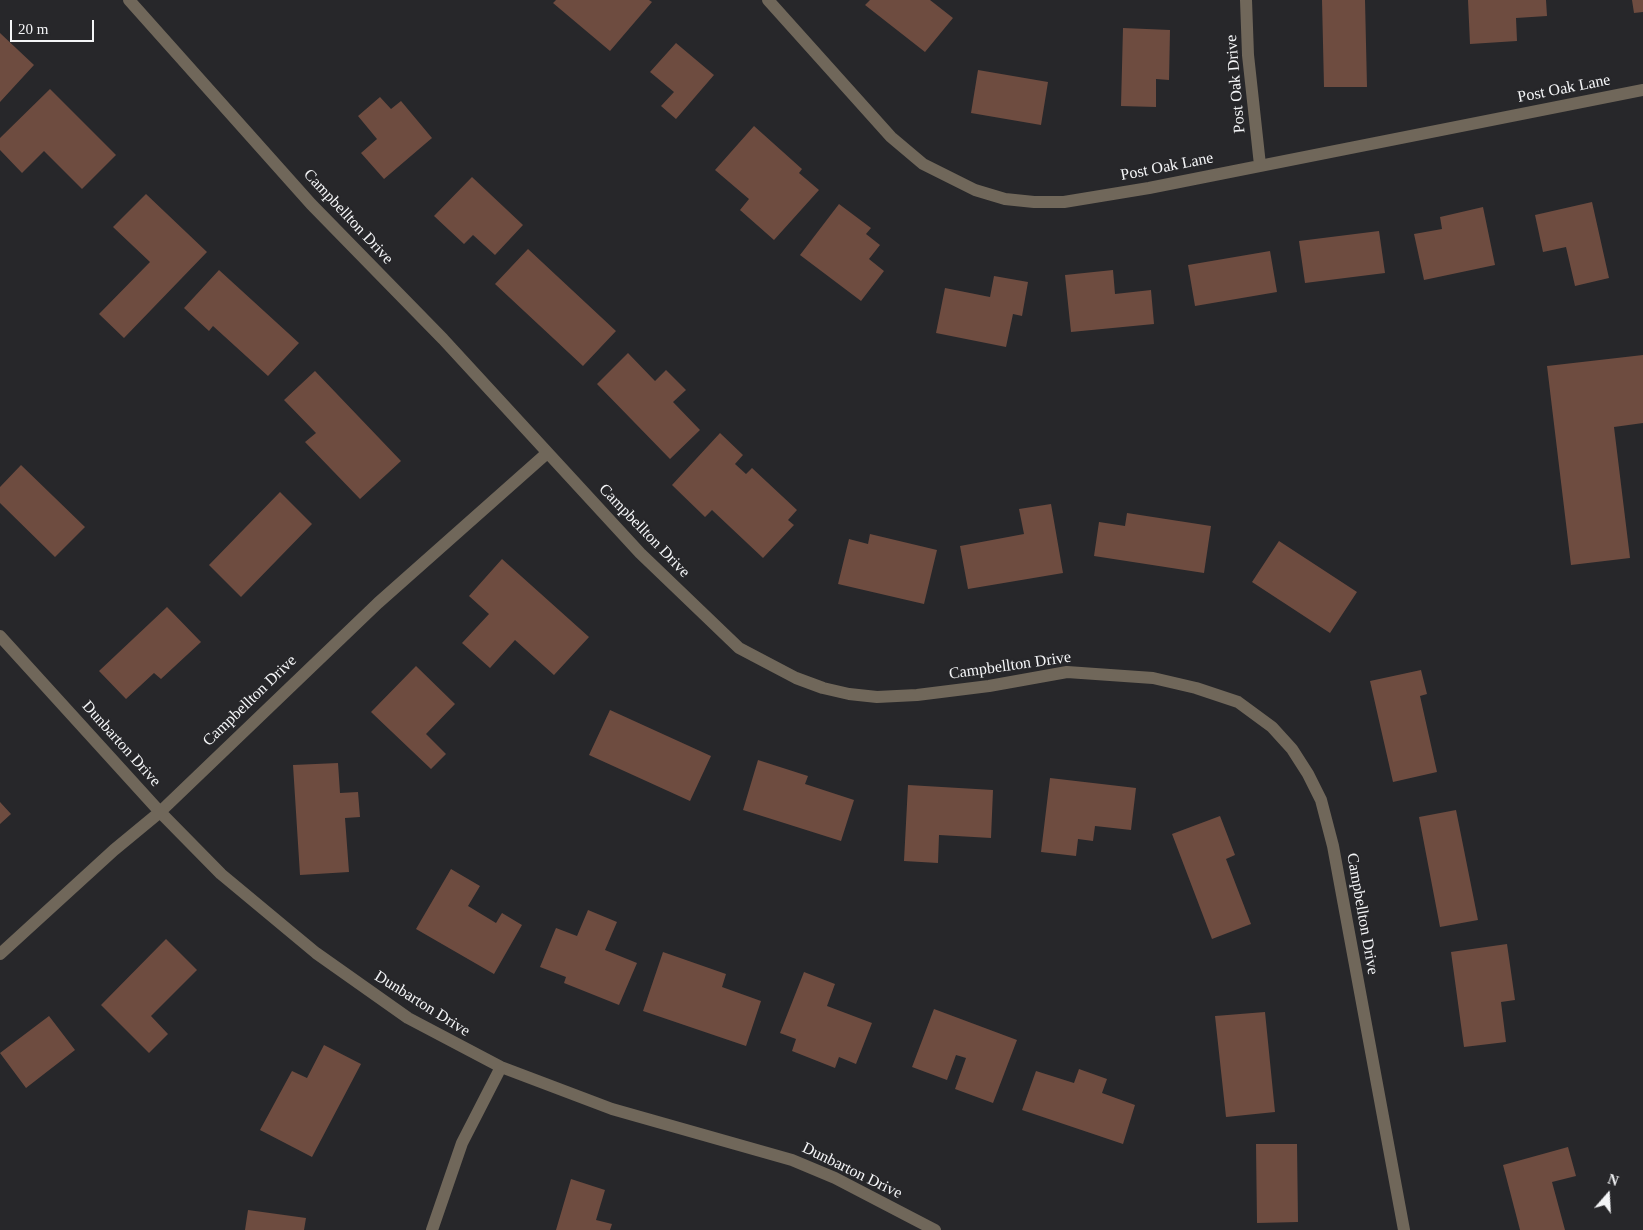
<!DOCTYPE html>
<style>
body{margin:0}
#map{position:relative;width:1643px;height:1230px;overflow:hidden;background:#27272a;font-family:Georgia,serif}
canvas{display:block}
.north{position:absolute;left:1583px;top:1170px;width:50px;height:50px;-webkit-text-stroke:4px #27272a;paint-order:stroke;rotate:19deg;font-size:14px;font-weight:700;line-height:20px;text-align:center;color:#f4f5f7}
.north::after{content:'';display:block;margin:auto;width:18px;height:22px;background:#f4f5f7;clip-path:polygon(50% 0,100% 100%,50% 72%,0 100%)}
.scale{position:absolute;left:10px;top:20px;width:84px;height:22px;box-sizing:border-box;border:2px solid #f4f5f7;border-top:0;padding-left:6px;font-size:15px;line-height:18px;white-space:nowrap;color:#f4f5f7;-webkit-text-stroke:4px #27272a;paint-order:stroke}
</style>
<div id="map">
<canvas width="1643" height="1230"></canvas>
<div class="north">N</div>
<div class="scale">20 m</div>
</div>
<script>
const ctx = document.querySelector('canvas').getContext('2d');
ctx.lineJoin = 'round';
function fill(path, color) {
  ctx.fillStyle = color;
  ctx.fill(path, 'evenodd');
}
function toPath(rows) {
  const path = new Path2D();
  for (const r of rows) {
    path.moveTo(r[0], r[1]);
    for (let i = 2; i < r.length; i += 2) path.lineTo(r[i], r[i + 1]);
  }
  return path;
}
function trace(path, color, width, dash) {
  ctx.strokeStyle = color;
  ctx.lineWidth = width;
  ctx.lineCap = dash ? 'butt' : 'round';
  ctx.setLineDash(dash || []);
  ctx.stroke(path);
}
function drawText(font, color, halo, rows, align = 'center') {
  ctx.font = font + ' Georgia,serif';
  ctx.lineWidth = 4;
  ctx.setLineDash([]);
  ctx.textBaseline = 'middle';
  ctx.strokeStyle = halo;
  ctx.fillStyle = color;
  for (const [text, x, y, turn = 0] of rows) {
    ctx.save();
    ctx.translate(x, y);
    ctx.rotate((+turn || 0) * Math.PI / 180);
    ctx.textAlign = isNaN(turn) ? turn : align;
    if (halo) ctx.strokeText(text, 0, 0);
    ctx.fillText(text, 0, 0);
    ctx.restore();
  }
}
fill(toPath([
 [556,0,649,0,652,2,610,51,553,3],
 [870,0,930,0,953,18,925,52,865,5],
 [1322,0,1365,0,1367,87,1324,87],
 [1468,0,1546,0,1547,16,1516,18,1517,41,1470,44],
 [1632,0,1643,0,1643,12,1634,13],
 [1123,28,1170,30,1169,80,1156,79,1156,107,1121,106],
 [0,33,34,65,0,102],
 [676,43,714,75,676,119,661,106,674,92,650,72],
 [978,70,1048,82,1041,125,971,113],
 [50,89,116,155,82,189,44,151,22,173,0,150,0,138],
 [380,97,391,109,401,101,432,138,384,179,361,153,377,139,358,116],
 [754,126,802,169,799,173,819,190,774,240,740,210,749,199,715,170],
 [472,177,523,225,495,255,473,235,464,244,434,216],
 [146,194,207,252,124,338,99,314,150,262,113,227],
 [1592,202,1609,278,1575,286,1566,247,1543,252,1535,215],
 [839,204,871,228,866,234,880,245,869,259,884,271,861,301,800,255],
 [1483,207,1495,265,1424,280,1414,234,1442,229,1440,217],
 [1379,231,1385,273,1305,283,1299,241],
 [528,249,616,331,583,366,495,284],
 [1270,251,1277,292,1195,306,1188,265],
 [219,270,299,343,268,376,213,326,209,331,184,308],
 [1113,270,1115,294,1151,290,1154,324,1071,332,1065,275],
 [994,276,1028,282,1022,316,1013,314,1006,347,936,333,945,288,990,297],
 [628,353,655,381,666,370,686,390,673,402,700,430,670,459,597,384],
 [1643,355,1643,423,1614,427,1630,558,1571,565,1547,366],
 [315,371,401,461,360,499,305,442,316,433,284,400],
 [720,433,743,455,735,464,746,474,752,468,797,510,788,520,794,525,763,558,712,510,705,517,672,485],
 [21,465,85,527,55,557,0,503,0,487],
 [280,492,312,524,241,597,209,565],
 [1051,504,1063,573,968,589,960,546,1024,534,1019,509],
 [1127,513,1211,526,1204,573,1094,556,1099,522,1125,526],
 [870,534,937,550,924,604,838,584,849,539,868,544],
 [1279,541,1357,592,1330,633,1252,582],
 [502,559,589,637,554,675,515,640,490,668,462,643,489,614,469,596],
 [167,607,201,642,161,679,154,673,126,699,99,671],
 [416,666,455,704,426,734,446,754,431,769,371,712],
 [1421,670,1427,694,1420,696,1437,772,1393,782,1370,681],
 [610,710,711,756,690,801,589,755],
 [758,760,808,776,805,784,854,800,841,841,743,810],
 [338,763,340,793,358,792,360,817,345,818,349,872,300,875,293,765],
 [1050,778,1136,788,1131,830,1095,826,1093,841,1078,839,1076,856,1041,852],
 [908,785,993,790,991,838,939,835,938,863,904,861],
 [0,802,11,814,0,824],
 [1456,810,1478,920,1440,927,1419,817],
 [1220,816,1235,855,1226,859,1251,924,1212,939,1172,834],
 [451,869,480,886,468,906,496,923,502,913,522,925,494,974,416,929],
 [588,910,617,922,605,950,637,963,619,1005,564,983,566,977,540,967,556,928,577,936],
 [166,939,197,970,151,1016,168,1034,149,1053,101,1005],
 [1507,944,1515,1000,1501,1002,1506,1042,1464,1047,1451,952],
 [663,952,726,974,722,987,761,1001,746,1046,643,1011],
 [804,972,835,984,827,1006,872,1023,856,1064,839,1057,835,1068,792,1051,796,1039,780,1033],
 [934,1009,1017,1040,993,1103,955,1089,966,1058,956,1055,947,1080,912,1067],
 [1265,1012,1275,1112,1226,1117,1215,1016],
 [49,1016,75,1050,26,1088,0,1053],
 [324,1045,361,1064,312,1157,260,1130,292,1071,307,1078],
 [1079,1069,1107,1079,1102,1093,1135,1105,1123,1144,1022,1110,1036,1071,1074,1083],
 [1256,1144,1297,1144,1298,1222,1257,1223],
 [1568,1147,1576,1176,1552,1182,1565,1230,1520,1230,1503,1165],
 [571,1179,605,1190,596,1220,612,1224,610,1230,556,1230],
 [248,1210,306,1218,304,1230,245,1230]
]), '#6e4c40');
trace(toPath([
 [129,0,311,204,443,339,640,553,739,648,796,678,823,688,849,694,877,697,917,695,989,686,1067,672,1153,678,1196,688,1238,702,1272,727,1292,749,1308,774,1321,800,1333,846,1404,1230],
 [768,0,891,137,923,164,975,190,1005,199,1034,202,1064,202,1149,188,1643,90],
 [1246,0,1248,55,1260,165],
 [0,636,160,812,221,874,316,953,408,1018,501,1067,612,1109,792,1160,835,1178,935,1230],
 [0,954,114,850,160,812,378,603,546,454],
 [432,1230,462,1143,501,1067]
]), '#70675a', 12);
drawText('16px', '#f4f5f7', '#27272a', [
 ["Post Oak Drive",1236,84,-95],
 ["Post Oak Lane",1564,89,-11],
 ["Post Oak Lane",1167,167,-11],
 ["Campbellton Drive",348,217,47],
 ["Campbellton Drive",644,531,46],
 ["Campbellton Drive",1010,666,-8],
 ["Campbellton Drive",250,701,-44],
 ["Dunbarton Drive",121,744,48],
 ["Campbellton Drive",1362,914,80],
 ["Dunbarton Drive",422,1004,32],
 ["Dunbarton Drive",852,1171,26]
]);
</script>
